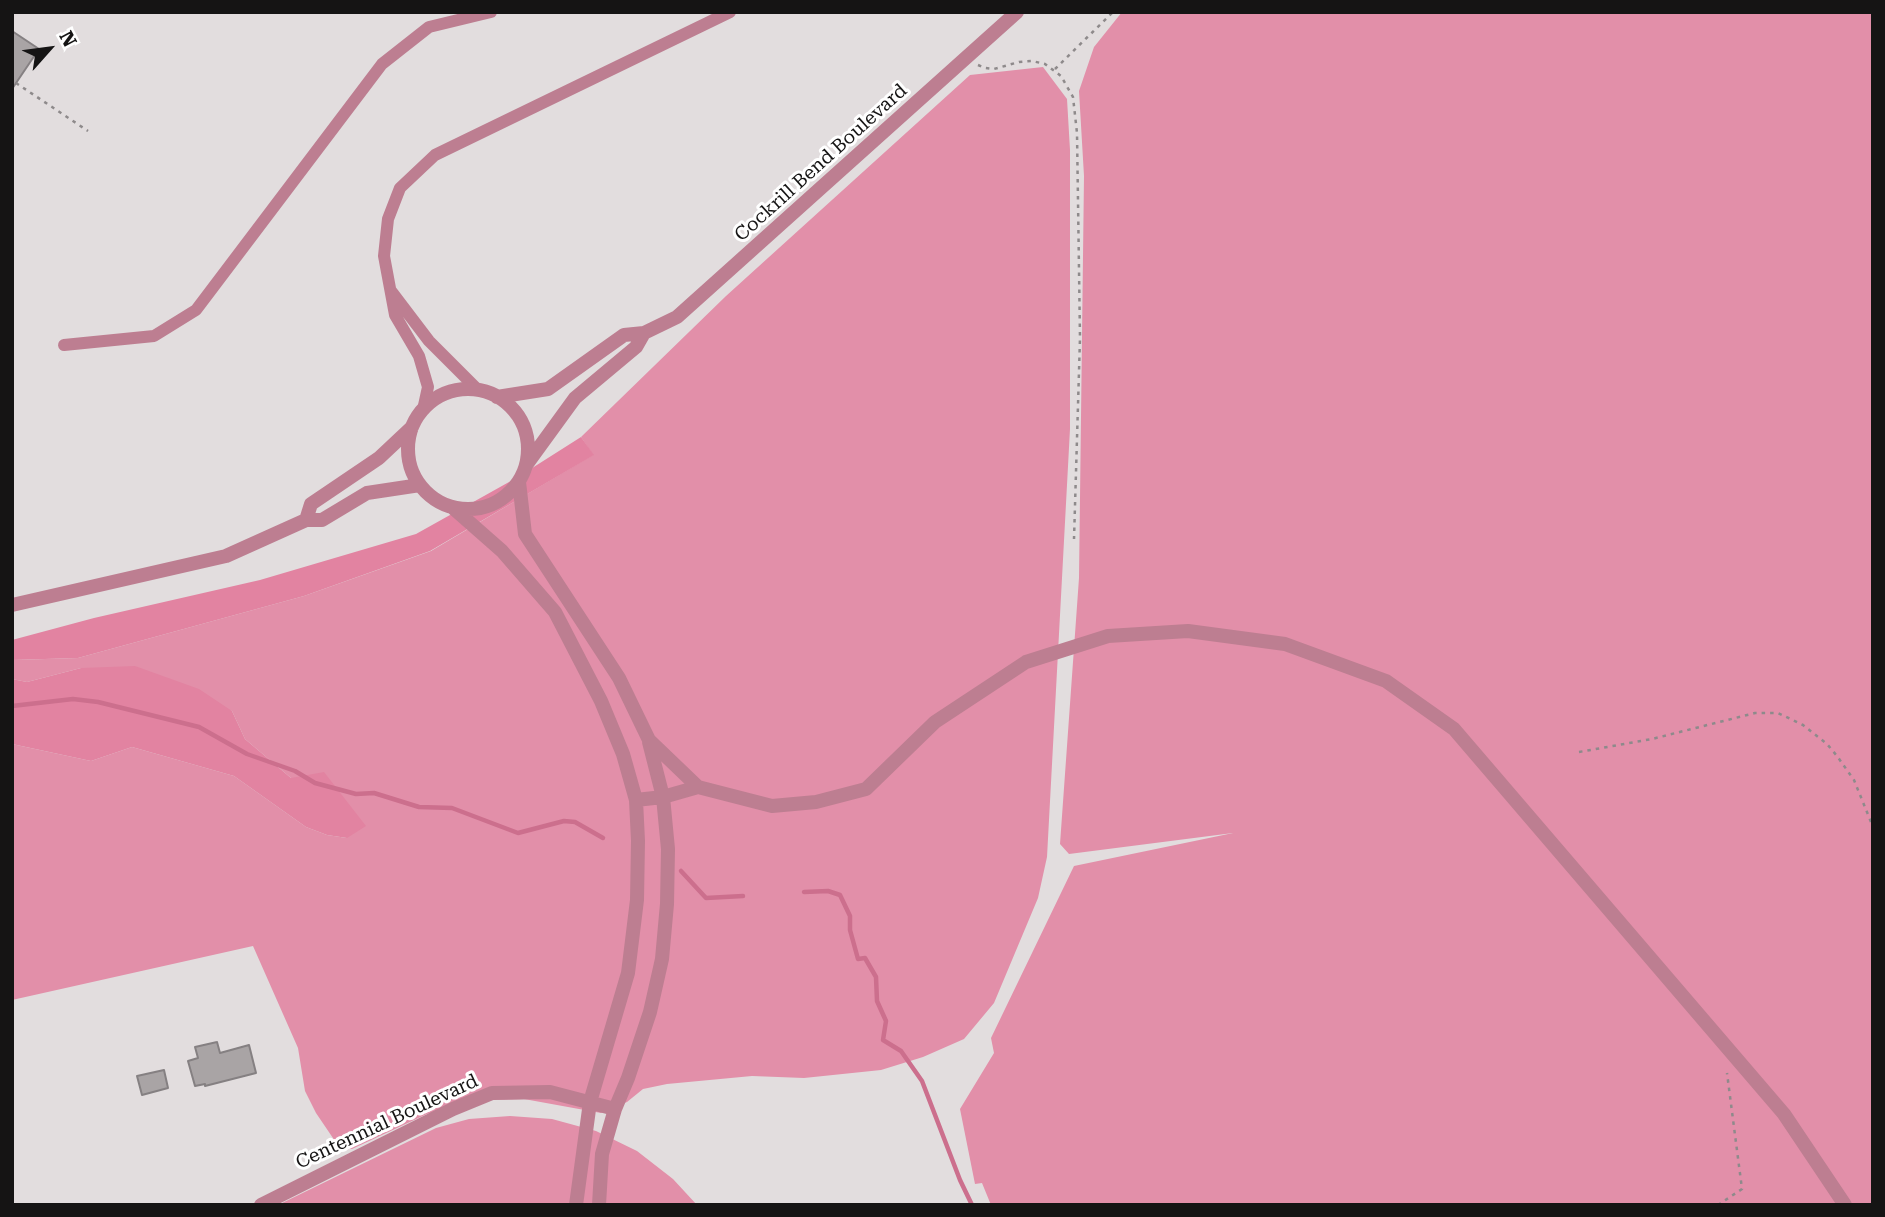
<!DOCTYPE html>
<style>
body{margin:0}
#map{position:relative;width:1885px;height:1217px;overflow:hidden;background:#e2ddde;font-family:"Roboto Serif",serif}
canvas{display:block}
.frame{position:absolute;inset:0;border:14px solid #151414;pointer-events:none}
.north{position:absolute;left:14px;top:14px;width:70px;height:70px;-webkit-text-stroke:5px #fff;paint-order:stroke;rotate:62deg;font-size:19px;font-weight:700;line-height:28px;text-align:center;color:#151414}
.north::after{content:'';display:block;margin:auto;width:24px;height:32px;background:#151414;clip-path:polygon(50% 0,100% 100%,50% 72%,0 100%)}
</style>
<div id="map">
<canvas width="1885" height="1217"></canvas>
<div class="frame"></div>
<div class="north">N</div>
</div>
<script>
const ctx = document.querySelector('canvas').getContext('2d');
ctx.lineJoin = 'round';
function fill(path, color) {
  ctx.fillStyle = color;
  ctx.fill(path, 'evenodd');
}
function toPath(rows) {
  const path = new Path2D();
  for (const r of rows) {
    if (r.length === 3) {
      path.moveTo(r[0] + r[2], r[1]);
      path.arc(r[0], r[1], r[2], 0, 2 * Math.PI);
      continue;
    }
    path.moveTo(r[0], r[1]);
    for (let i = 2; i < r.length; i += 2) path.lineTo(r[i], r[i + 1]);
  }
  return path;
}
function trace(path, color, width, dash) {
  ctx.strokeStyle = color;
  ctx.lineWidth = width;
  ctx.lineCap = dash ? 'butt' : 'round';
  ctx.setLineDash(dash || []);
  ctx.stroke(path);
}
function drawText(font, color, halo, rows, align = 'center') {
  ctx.font = font + ' "Roboto Serif",serif';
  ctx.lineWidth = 6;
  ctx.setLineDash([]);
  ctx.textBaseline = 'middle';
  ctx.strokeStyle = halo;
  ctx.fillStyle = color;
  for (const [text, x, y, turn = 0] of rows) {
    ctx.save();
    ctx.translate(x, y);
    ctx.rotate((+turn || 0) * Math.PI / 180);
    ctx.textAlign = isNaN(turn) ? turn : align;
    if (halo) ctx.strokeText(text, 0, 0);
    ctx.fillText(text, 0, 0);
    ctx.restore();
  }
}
fill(toPath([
 [1122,12,1873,12,1873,1205,991,1205,982,1183,975,1184,960,1109,994,1053,991,1038,1074,866,1233,833,1069,854,1060,844,1079,578,1084,176,1079,91,1094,47],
 [1043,67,1067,99,1070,150,1070,429,1047,857,1038,898,994,1003,964,1039,923,1057,881,1070,804,1078,752,1076,667,1084,643,1089,627,1102,601,1113,524,1099,488,1100,427,1114,352,1149,343,1149,337,1144,316,1113,305,1091,298,1048,253,946,12,1000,12,744,91,761,132,747,234,776,306,827,327,835,347,838,291,778,245,739,232,711,81,668,27,682,12,679,12,660,78,658,304,596,431,551,593,455,581,437,726,296,970,75],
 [510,1116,552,1119,596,1131,637,1151,673,1179,697,1205,278,1205,436,1128,469,1119]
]), '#e28fa9');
fill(toPath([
 [581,437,594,455,430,551,304,596,78,658,12,660,12,640,94,618,260,580,416,534,518,477],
 [135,666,199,689,232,711,245,739,291,778,324,772,366,826,347,838,327,835,306,827,234,776,132,747,91,761,12,744,12,679,27,682,81,668]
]), '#e283a1');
trace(toPath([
 [12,706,73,699,98,702,199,727,247,754,295,771,315,783,356,794,374,793,419,807,452,808,518,833,564,821,575,822,603,838],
 [681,871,706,898,743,896],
 [804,892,828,891,840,895,850,916,850,930,858,959,865,958,876,977,877,1001,886,1021,883,1040,901,1051,922,1081,960,1180,972,1205]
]), '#cc6f8d', 4.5);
const building = toPath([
 [12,31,39,49,12,89,12,31],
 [217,1042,220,1053,249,1045,256,1073,205,1086,205,1084,195,1086,188,1061,198,1058,195,1047,217,1042],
 [164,1070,168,1088,142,1095,137,1076,164,1070]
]);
fill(building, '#a9a4a5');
trace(building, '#858082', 2);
trace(toPath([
 [978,65,985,68,994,69,1019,62,1032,61,1045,64,1061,76,1073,97,1077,133,1080,338,1074,539],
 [1055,69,1113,12],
 [16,83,88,131],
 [1579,752,1652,739,1755,713,1778,713,1803,725,1827,744,1837,756,1854,780,1873,827],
 [1718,1205,1742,1189,1727,1073]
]), '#8e8a8b', 2.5, [3.5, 5]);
trace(toPath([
 [391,291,429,341,478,390],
 [64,345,154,336,196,310,382,64,429,27,491,12],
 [423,410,428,387,419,356,395,315,384,256,388,219,400,188,435,155,730,12]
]), '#bd7e91', 12);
trace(toPath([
 [468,449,60],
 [497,397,548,389,624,335,644,333,677,317,1017,12],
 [527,464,575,398,636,347,644,333],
 [519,482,525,534,619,678,649,740,698,787,772,806,816,802,866,789,935,722,1026,662,1108,636,1188,631,1285,644,1386,681,1454,729,1784,1114,1845,1205],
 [452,507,502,551,555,612,601,701,623,754,636,800,638,841,637,900,628,973,590,1102,576,1205],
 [306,520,311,504,379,458,412,427],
 [12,605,226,556,306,520,322,520,367,493,420,485],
 [636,800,663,797,698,787],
 [261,1205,453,1109,492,1093,550,1092,615,1109],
 [599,1205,602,1154,615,1109,628,1078,650,1012,662,959,667,904,668,849,663,797,649,742]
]), '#bd7e91', 14);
drawText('19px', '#151414', '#fff', [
 ["Cockrill Bend Boulevard",821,163,-42],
 ["Centennial Boulevard",387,1122,-25]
]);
</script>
